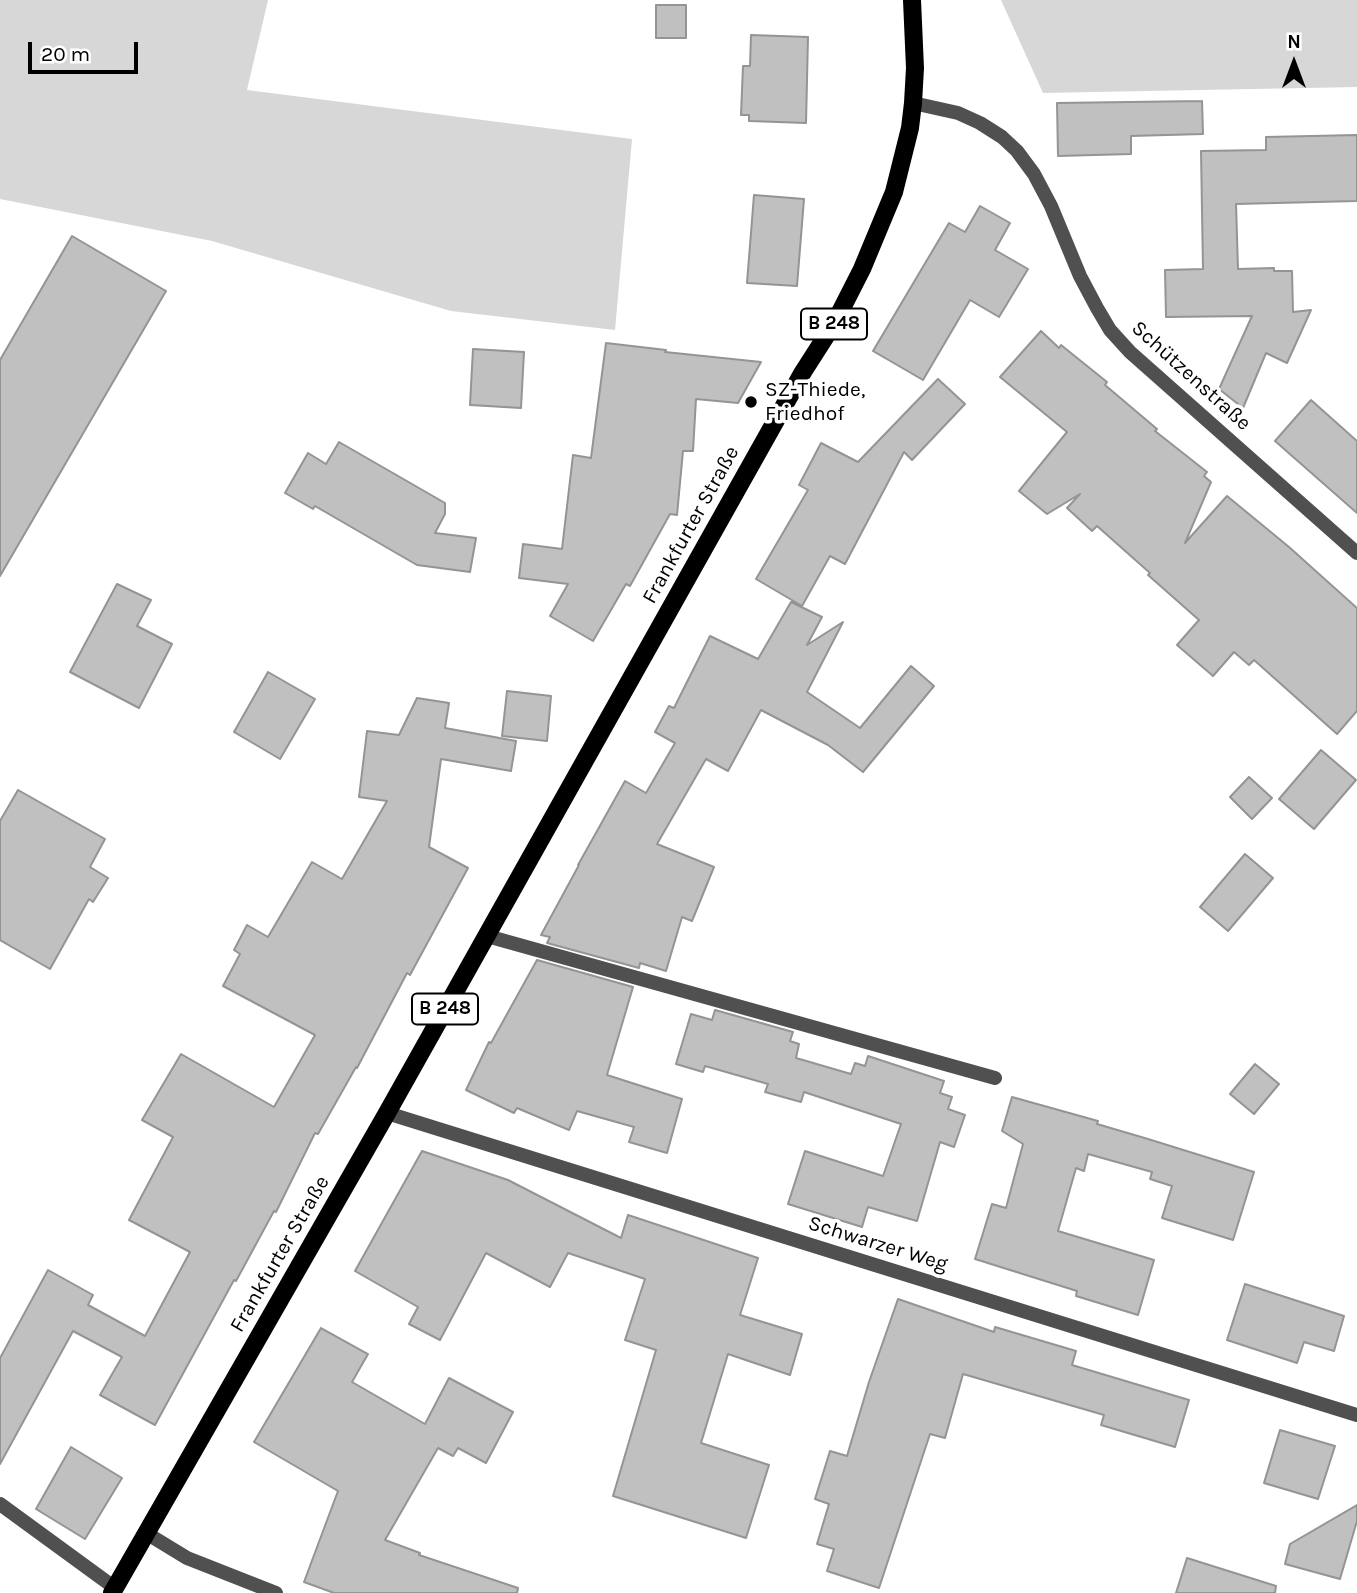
<!DOCTYPE html>
<meta charset="utf-8">
<style>
body{margin:0}
#map{position:relative;width:1357px;height:1593px;overflow:hidden;background:#fff;font-family:Karla,sans-serif}
canvas{display:block}
.north{position:absolute;left:1259px;top:28px;width:70px;height:70px;-webkit-text-stroke:5px #fff;paint-order:stroke;rotate:0deg;font-size:19px;font-weight:700;line-height:28px;text-align:center;color:#000}
.north::after{content:'';display:block;margin:auto;width:24px;height:32px;background:#000;clip-path:polygon(50% 0,100% 100%,50% 72%,0 100%)}
.scale{position:absolute;left:28px;top:42px;width:110px;height:32px;box-sizing:border-box;border:4px solid #000;border-top:0;padding-left:9px;font-size:21px;line-height:24px;white-space:nowrap;color:#000;-webkit-text-stroke:5px #fff;paint-order:stroke}
</style>
<div id="map">
<canvas width="1357" height="1593"></canvas>
<div class="north">N</div>
<div class="scale">20 m</div>
</div>
<script>
const ctx = document.querySelector('canvas').getContext('2d');
ctx.lineJoin = 'round';
function fill(path, color) {
  ctx.fillStyle = color;
  ctx.fill(path, 'evenodd');
}
function toPath(rows) {
  const path = new Path2D();
  for (const r of rows) {
    path.moveTo(r[0], r[1]);
    for (let i = 2; i < r.length; i += 2) path.lineTo(r[i], r[i + 1]);
  }
  return path;
}
function trace(path, color, width, dash) {
  ctx.strokeStyle = color;
  ctx.lineWidth = width;
  ctx.lineCap = dash ? 'butt' : 'round';
  ctx.setLineDash(dash || []);
  ctx.stroke(path);
}
function drawText(font, color, halo, rows, align = 'center') {
  ctx.font = font + ' Karla,sans-serif';
  ctx.lineWidth = 7;
  ctx.setLineDash([]);
  ctx.textBaseline = 'middle';
  ctx.strokeStyle = halo;
  ctx.fillStyle = color;
  for (const [text, x, y, turn = 0] of rows) {
    ctx.save();
    ctx.translate(x, y);
    ctx.rotate((+turn || 0) * Math.PI / 180);
    ctx.textAlign = isNaN(turn) ? turn : align;
    if (halo) ctx.strokeText(text, 0, 0);
    ctx.fillText(text, 0, 0);
    ctx.restore();
  }
}
fill(toPath([
 [0,0,268,0,247,90,632,139,615,330,451,311,212,241,0,199],
 [1001,0,1357,0,1357,87,1043,93]
]), '#d7d7d7');
const building = toPath([
 [656,5,686,5,686,38,656,38,656,5],
 [751,35,808,37,806,123,749,121,749,115,741,115,743,66,750,66,751,35],
 [1202,101,1203,134,1131,136,1131,154,1058,156,1057,103,1202,101],
 [1357,135,1357,201,1236,204,1238,269,1274,268,1274,271,1292,271,1293,312,1311,310,1287,363,1266,353,1243,408,1219,389,1252,316,1166,317,1165,270,1203,269,1201,151,1266,150,1266,137,1357,135],
 [754,195,804,199,797,286,747,283,754,195],
 [980,206,1010,223,995,250,1028,269,999,317,970,300,923,380,873,351,949,223,965,232,980,206],
 [72,236,166,291,0,576,0,360,72,236],
 [1041,331,1059,348,1061,345,1107,382,1105,385,1157,429,1155,431,1207,472,1204,476,1211,482,1185,543,1227,496,1289,547,1357,608,1357,711,1337,734,1254,660,1249,665,1234,652,1213,676,1177,645,1199,620,1148,575,1150,573,1097,526,1092,531,1067,508,1080,494,1047,514,1019,491,1067,432,1000,377,1041,331],
 [606,343,666,350,665,352,761,362,738,403,696,399,693,451,683,451,677,515,670,514,630,586,626,584,593,641,550,616,568,584,519,578,523,544,562,549,573,455,591,458,606,343],
 [473,349,524,352,521,408,470,405,473,349],
 [938,379,965,404,912,460,904,452,845,564,830,556,802,606,756,579,808,490,799,485,821,443,858,462,938,379],
 [1311,400,1357,441,1357,513,1275,441,1311,400],
 [339,442,445,503,445,514,435,533,476,538,470,572,417,565,315,506,313,509,285,493,308,453,326,464,339,442],
 [117,584,151,600,137,626,172,644,139,708,70,672,117,584],
 [791,602,822,617,807,645,843,622,807,692,860,728,911,666,934,686,863,772,828,745,761,710,728,771,706,759,657,844,714,867,692,921,682,917,666,971,640,963,639,968,547,943,550,937,541,935,579,865,578,865,625,781,646,793,675,743,655,732,669,706,674,708,710,636,758,659,791,602],
 [268,672,315,699,280,759,234,732,268,672],
 [507,691,551,696,547,741,502,736,507,691],
 [417,698,449,703,445,728,516,741,511,771,441,759,429,847,468,868,410,975,407,973,357,1068,356,1067,318,1134,315,1133,276,1212,274,1211,236,1281,234,1280,155,1425,100,1395,122,1357,73,1331,0,1464,0,1358,48,1270,93,1295,88,1305,145,1336,190,1252,129,1220,173,1137,142,1120,181,1054,274,1107,315,1035,223,986,240,954,234,950,247,925,268,937,312,862,342,879,387,801,359,797,367,731,399,735,417,698],
 [1321,750,1356,780,1314,829,1279,799,1321,750],
 [1249,777,1272,798,1252,819,1230,797,1249,777],
 [18,790,105,839,90,867,108,878,93,902,89,899,50,969,0,940,0,821,18,790],
 [1245,854,1273,878,1228,931,1200,907,1245,854],
 [537,960,633,987,607,1075,682,1099,667,1153,629,1142,634,1127,577,1111,569,1130,517,1108,514,1113,466,1090,489,1042,491,1043,537,960],
 [715,1010,793,1032,790,1041,799,1044,796,1058,851,1074,855,1063,865,1066,868,1056,944,1081,940,1093,952,1097,948,1109,965,1115,954,1147,940,1142,917,1221,868,1207,862,1227,788,1204,805,1151,883,1176,901,1124,804,1092,801,1102,765,1092,768,1084,705,1066,703,1072,676,1064,691,1014,712,1020,715,1010],
 [1255,1064,1279,1084,1254,1114,1230,1094,1255,1064],
 [1012,1097,1098,1121,1097,1124,1148,1139,1254,1172,1233,1240,1162,1218,1172,1186,1150,1179,1152,1172,1088,1154,1084,1171,1076,1168,1058,1231,1154,1260,1138,1315,1076,1296,1077,1291,975,1259,992,1204,1006,1208,1023,1144,1002,1131,1012,1097],
 [422,1151,508,1180,621,1238,628,1215,758,1258,740,1315,802,1334,790,1375,728,1354,701,1443,769,1465,746,1538,613,1496,656,1350,625,1340,645,1279,568,1253,550,1287,486,1253,440,1340,409,1324,418,1307,355,1271,422,1151],
 [1245,1284,1344,1316,1334,1351,1304,1342,1297,1363,1227,1340,1245,1284],
 [898,1299,994,1332,995,1327,1076,1351,1072,1365,1189,1400,1175,1447,1101,1425,1104,1415,963,1374,945,1438,930,1434,879,1588,827,1571,834,1549,817,1544,829,1504,815,1499,830,1451,847,1456,869,1382,898,1299],
 [321,1328,368,1354,352,1382,425,1424,449,1378,513,1412,486,1463,458,1448,453,1456,438,1448,385,1540,420,1553,419,1555,518,1588,517,1593,334,1593,304,1582,338,1491,254,1442,321,1328],
 [1280,1430,1335,1446,1318,1499,1264,1483,1280,1430],
 [71,1447,122,1478,85,1539,36,1509,71,1447],
 [1357,1505,1357,1521,1340,1579,1285,1564,1290,1544,1357,1505],
 [1187,1558,1276,1586,1275,1593,1176,1593,1187,1558]
]);
fill(building, '#c0c0c0');
trace(building, '#949494', 2);
trace(toPath([
 [0,1504,115,1588],
 [146,1533,187,1558,276,1593]
]), '#505050', 14);
trace(toPath([
 [913,103,958,113,980,123,1002,137,1017,151,1034,174,1051,206,1080,276,1097,308,1110,330,1130,352,1357,553],
 [487,936,995,1078],
 [387,1113,1357,1415]
]), '#505050', 14);
trace(toPath([
 [112,1593,387,1113,803,372,835,322,862,269,894,192,910,128,913,103,915,68,912,0]
]), '#000', 18);
for (const [x, y, r, color] of [
 [751,402,7,"#000"]
]) {
  const dot = new Path2D();
  dot.arc(x, y, r, 0, 2 * Math.PI);
  ctx.fillStyle = color;
  ctx.fill(dot);
  trace(dot, '#fff', 2.5);
}
for (const [x, y, w] of [
 [834,324,66],
 [445,1009,66]
]) {
  const box = new Path2D();
  box.roundRect(x - w / 2, y - 15.5, w, 31, 5);
  ctx.fillStyle = '#fff';
  ctx.fill(box);
  trace(box, '#000', 2);
}
drawText('bold 19px', '#000', null, [
 ["B 248",834,324],
 ["B 248",445,1009]
]);
drawText('21px', '#000', '#fff', [
 ["Schützenstraße",1191,376,42],
 ["Frankfurter Straße",691,525,-61],
 ["Schwarzer Weg",878,1244,17],
 ["Frankfurter Straße",280,1254,-60]
]);
drawText('21px', '#000', '#fff', [
 ["SZ-Thiede,",765,390],
 ["Friedhof",765,414]
], 'left');
</script>
